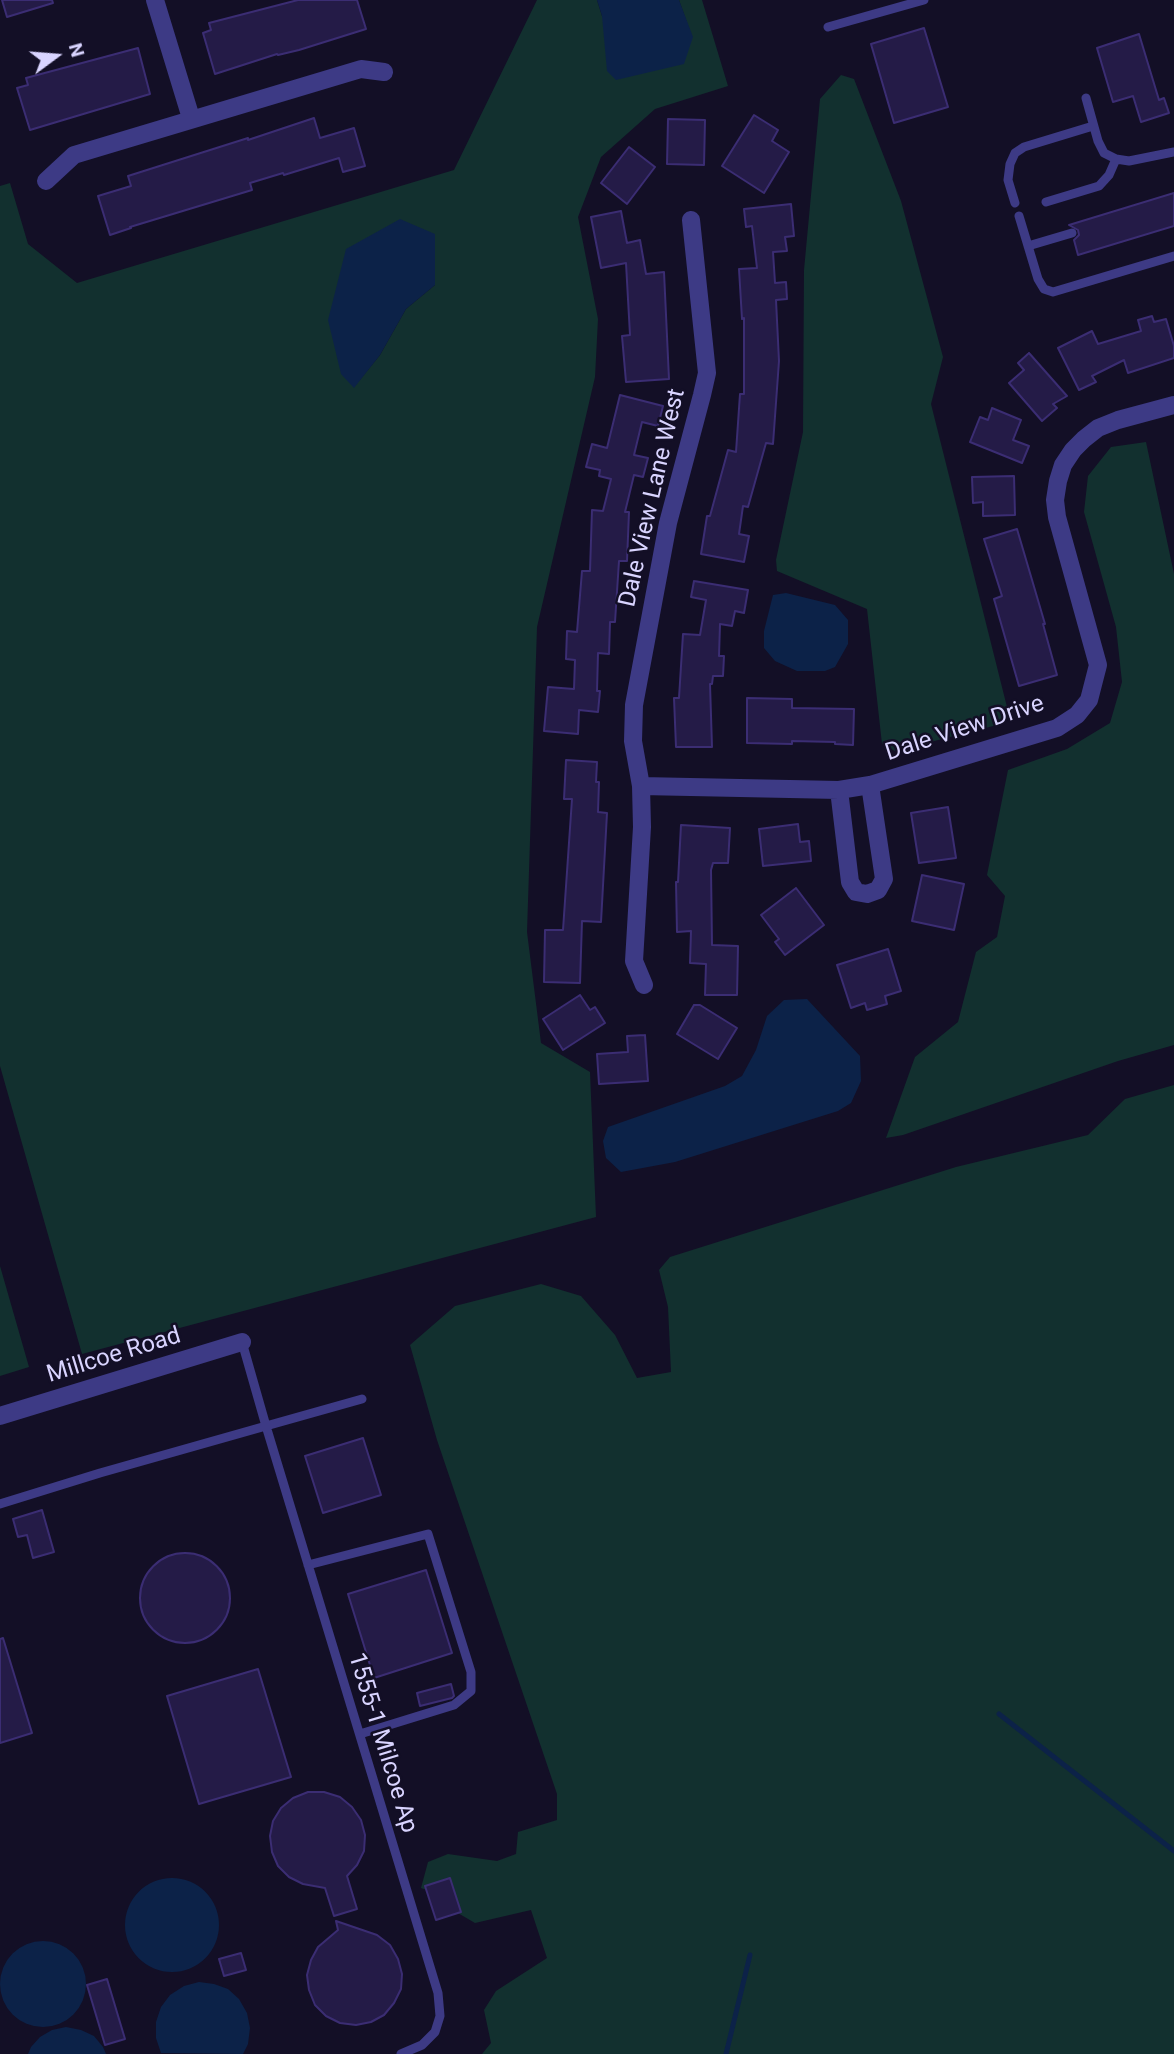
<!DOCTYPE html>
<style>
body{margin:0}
#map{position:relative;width:1174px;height:2054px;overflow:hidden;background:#130f26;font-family:Roboto,sans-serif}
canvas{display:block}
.north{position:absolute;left:21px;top:21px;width:70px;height:70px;-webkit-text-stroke:5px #130f26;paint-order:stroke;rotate:74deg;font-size:19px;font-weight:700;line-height:28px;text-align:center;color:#d9d4ff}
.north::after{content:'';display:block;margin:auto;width:24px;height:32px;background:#d9d4ff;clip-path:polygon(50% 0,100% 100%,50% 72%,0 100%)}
</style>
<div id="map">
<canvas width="1174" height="2054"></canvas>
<div class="north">N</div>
</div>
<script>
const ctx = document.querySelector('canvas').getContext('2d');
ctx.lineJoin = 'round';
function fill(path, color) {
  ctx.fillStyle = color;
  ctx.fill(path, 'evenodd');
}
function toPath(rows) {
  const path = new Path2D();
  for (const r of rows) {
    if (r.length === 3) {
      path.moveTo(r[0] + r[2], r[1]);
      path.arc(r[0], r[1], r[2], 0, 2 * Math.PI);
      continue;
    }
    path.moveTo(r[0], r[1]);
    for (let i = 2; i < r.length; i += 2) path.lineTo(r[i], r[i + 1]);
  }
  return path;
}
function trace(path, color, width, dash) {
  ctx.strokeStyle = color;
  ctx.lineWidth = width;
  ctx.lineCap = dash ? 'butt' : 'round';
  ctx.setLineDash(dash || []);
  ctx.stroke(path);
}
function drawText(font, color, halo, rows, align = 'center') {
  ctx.font = font + ' Roboto,sans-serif';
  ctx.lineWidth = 5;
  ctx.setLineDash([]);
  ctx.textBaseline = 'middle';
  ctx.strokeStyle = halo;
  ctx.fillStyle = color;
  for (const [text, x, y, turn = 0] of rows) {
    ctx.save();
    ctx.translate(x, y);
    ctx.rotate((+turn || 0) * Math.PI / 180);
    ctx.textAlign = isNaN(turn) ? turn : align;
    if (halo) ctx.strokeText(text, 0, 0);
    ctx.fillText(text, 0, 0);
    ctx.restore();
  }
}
fill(toPath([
 [537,0,597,0,602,16,692,37,679,0,702,0,728,86,655,109,601,157,578,217,598,319,595,377,537,627,527,932,541,1043,590,1072,596,1217,82,1354,0,1066,0,186,10,183,28,244,77,283,454,170],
 [435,235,435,285,406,309,380,355,354,387],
 [841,75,854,79,901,201,943,357,931,404,1008,711,1001,724,895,751,882,744,867,609,777,571,776,560,803,432,804,270,820,99],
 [1146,442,1174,574,1174,1045,1118,1061,903,1135,886,1138,915,1057,958,1022,976,952,997,937,1005,896,987,875,1008,770,1067,749,1110,723,1122,682,1116,627,1084,512,1088,476,1111,447],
 [1174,1085,1174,2054,482,2054,491,2043,484,2010,496,1991,547,1958,531,1910,475,1923,451,1909,441,1895,421,1888,428,1862,448,1854,497,1861,516,1854,518,1832,557,1820,557,1794,437,1440,410,1345,455,1306,541,1284,581,1296,615,1335,637,1378,671,1372,668,1307,659,1270,670,1257,956,1167,1088,1135,1125,1099],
 [0,1266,29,1367,0,1376]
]), '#12302f');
fill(toPath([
 [597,0,679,0,693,37,684,64,616,80,607,71,602,16],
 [400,219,435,234,435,285,406,309,380,355,354,388,341,374,328,320,346,249],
 [786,593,835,605,848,620,848,644,835,667,825,671,797,671,775,661,764,648,764,631,773,595],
 [807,999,860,1056,861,1081,851,1103,838,1111,675,1162,621,1172,606,1158,603,1141,608,1127,725,1086,742,1076,756,1050,767,1016,784,1000],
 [172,1925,47],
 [43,1984,43],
 [199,1982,214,1984,228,1989,239,1999,247,2013,250,2028,248,2044,243,2054,161,2053,156,2038,156,2022,161,2007,170,1995,184,1986],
 [66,2027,81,2030,94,2036,103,2047,106,2054,28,2054,31,2047,40,2037,52,2030]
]), '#0c2248');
trace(toPath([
 [999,1714,1174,1851],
 [726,2054,750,1955]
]), '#0c2248', 5);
const building = toPath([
 [2,0,52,0,53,3,7,17,2,0],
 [298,0,357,0,366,29,299,50,278,55,277,54,215,74,203,33,211,30,209,23,298,0],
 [924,28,948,107,894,123,871,44,924,28],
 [1139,34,1159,100,1164,98,1169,113,1141,122,1133,96,1113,102,1097,48,1139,34],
 [138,48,150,94,30,130,17,88,28,85,26,78,138,48],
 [754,115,778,130,772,141,789,152,764,193,722,166,754,115],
 [314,118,320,138,354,128,365,166,343,172,339,158,284,175,283,173,250,183,252,190,130,227,131,228,110,235,98,196,131,186,128,176,248,138,248,140,314,118],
 [668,119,705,120,704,165,667,164,668,119],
 [629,147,655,167,627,204,601,183,629,147],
 [1174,193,1174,226,1078,255,1074,240,1079,235,1078,230,1069,225,1174,193],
 [791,204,794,236,785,237,787,251,773,252,775,283,786,282,787,299,776,300,779,361,773,444,766,443,748,507,743,506,739,534,749,536,744,562,701,554,707,516,710,516,728,450,736,452,740,394,744,394,744,318,742,319,739,269,757,268,752,226,746,227,744,209,791,204],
 [621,211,627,243,640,240,646,274,664,272,669,379,626,382,622,336,630,335,626,263,601,268,591,217,621,211],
 [1152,316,1154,322,1166,319,1174,346,1174,358,1128,373,1124,360,1092,376,1096,382,1079,390,1058,348,1092,331,1098,344,1141,331,1138,320,1152,316],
 [1029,353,1067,396,1053,404,1057,408,1042,421,1009,383,1024,370,1018,363,1029,353],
 [620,395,663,406,658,426,642,422,634,455,648,458,643,477,634,475,625,512,629,512,627,561,619,561,615,622,610,622,609,654,598,653,597,691,600,691,598,712,579,710,578,734,544,731,548,687,574,689,575,660,566,659,567,631,577,632,582,571,590,571,592,510,603,511,611,479,599,476,600,470,586,467,592,444,607,448,620,395],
 [992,408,1021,420,1013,440,1029,446,1022,463,970,442,980,417,988,420,992,408],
 [1014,476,1015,515,983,516,983,502,973,503,972,477,1014,476],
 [1017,529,1045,624,1043,624,1057,675,1019,686,994,599,1002,596,984,539,1017,529],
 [694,581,748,590,744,613,735,611,732,626,720,624,719,656,724,656,723,676,713,676,712,684,710,684,712,747,676,747,674,698,679,698,683,634,700,635,706,600,691,597,694,581],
 [747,698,792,699,792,708,854,709,853,745,835,744,835,742,792,741,792,744,747,743,747,698],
 [566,760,597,762,596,782,599,782,598,812,607,813,601,922,582,921,580,983,544,982,545,930,563,930,572,799,564,799,566,760],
 [948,807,956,858,919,863,911,813,948,807],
 [798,824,800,842,809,841,811,861,763,866,759,829,798,824],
 [681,825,730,828,728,863,713,863,711,870,712,945,738,946,737,995,705,995,706,964,690,963,691,931,677,932,676,882,678,882,681,825],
 [922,875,964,884,954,930,912,921,922,875],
 [796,888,824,925,785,955,775,942,779,939,761,915,796,888],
 [888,949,901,991,885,996,887,1004,867,1010,865,1003,851,1008,837,965,888,949],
 [580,995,590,1010,595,1007,605,1023,563,1050,543,1019,580,995],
 [694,1005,700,1005,737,1028,718,1059,677,1034,694,1005],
 [645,1035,648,1081,599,1084,597,1054,628,1052,627,1036,645,1035],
 [363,1438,381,1495,323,1513,305,1456,363,1438],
 [42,1510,54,1552,33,1558,27,1535,18,1537,13,1519,42,1510],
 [185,1598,45],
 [426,1570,452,1653,374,1678,348,1594,426,1570],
 [3,1638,32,1733,0,1743,0,1639,3,1638],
 [258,1669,291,1777,199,1804,167,1696,258,1669],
 [451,1684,454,1696,452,1698,420,1706,417,1693,451,1684],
 [308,1792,324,1792,340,1797,352,1807,361,1820,365,1835,364,1851,357,1865,347,1876,357,1909,334,1916,325,1888,303,1884,289,1877,278,1866,272,1852,270,1836,273,1821,281,1808,293,1798,308,1792],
 [450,1878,461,1912,436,1920,425,1886,450,1878],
 [336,1921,377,1935,390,1945,398,1959,402,1974,401,1989,394,2003,384,2015,371,2022,356,2025,340,2023,326,2016,315,2005,309,1990,307,1975,311,1960,318,1947,338,1930,336,1921],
 [241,1953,246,1970,224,1976,219,1959,241,1953],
 [107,1979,125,2039,105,2045,87,1985,107,1979]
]);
fill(building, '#241b47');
trace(building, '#3b2d73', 2);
trace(toPath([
 [828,27,924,0],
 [1086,98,1098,141,1104,153,1116,159,1129,161,1174,152],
 [1046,202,1099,186,1109,175,1116,159],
 [1015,203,1008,180,1010,164,1015,153,1024,147,1093,126],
 [1019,216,1038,279,1044,289,1053,292,1174,256],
 [1028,246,1072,233],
 [242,1342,266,1426,362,1399],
 [0,1504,100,1473,266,1426,438,1993,440,2016,435,2032,422,2045,401,2054],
 [308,1565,428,1534,471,1672,471,1691,454,1705,360,1734]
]), '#3d3a85', 9);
trace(toPath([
 [155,0,191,118],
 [46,181,74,155,361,69,384,72],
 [641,786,839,790,870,785,1057,728,1077,715,1089,700,1098,665,1057,517,1055,500,1058,481,1063,465,1073,450,1084,439,1098,428,1118,420,1174,405],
 [839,790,850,882,856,892,867,894,878,890,884,879,870,785],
 [644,985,634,961,642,827,641,786,633,741,634,705,668,523,702,395,707,373,691,220],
 [0,1416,242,1342]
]), '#3d3a85', 18);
drawText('24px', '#d9d4ff', '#130f26', [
 ["Dale View Lane West",653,498,-77],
 ["Dale View Drive",965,729,-18],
 ["Millcoe Road",114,1356,-17],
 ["1555-1 Milcoe Ap",382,1743,73]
]);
</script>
